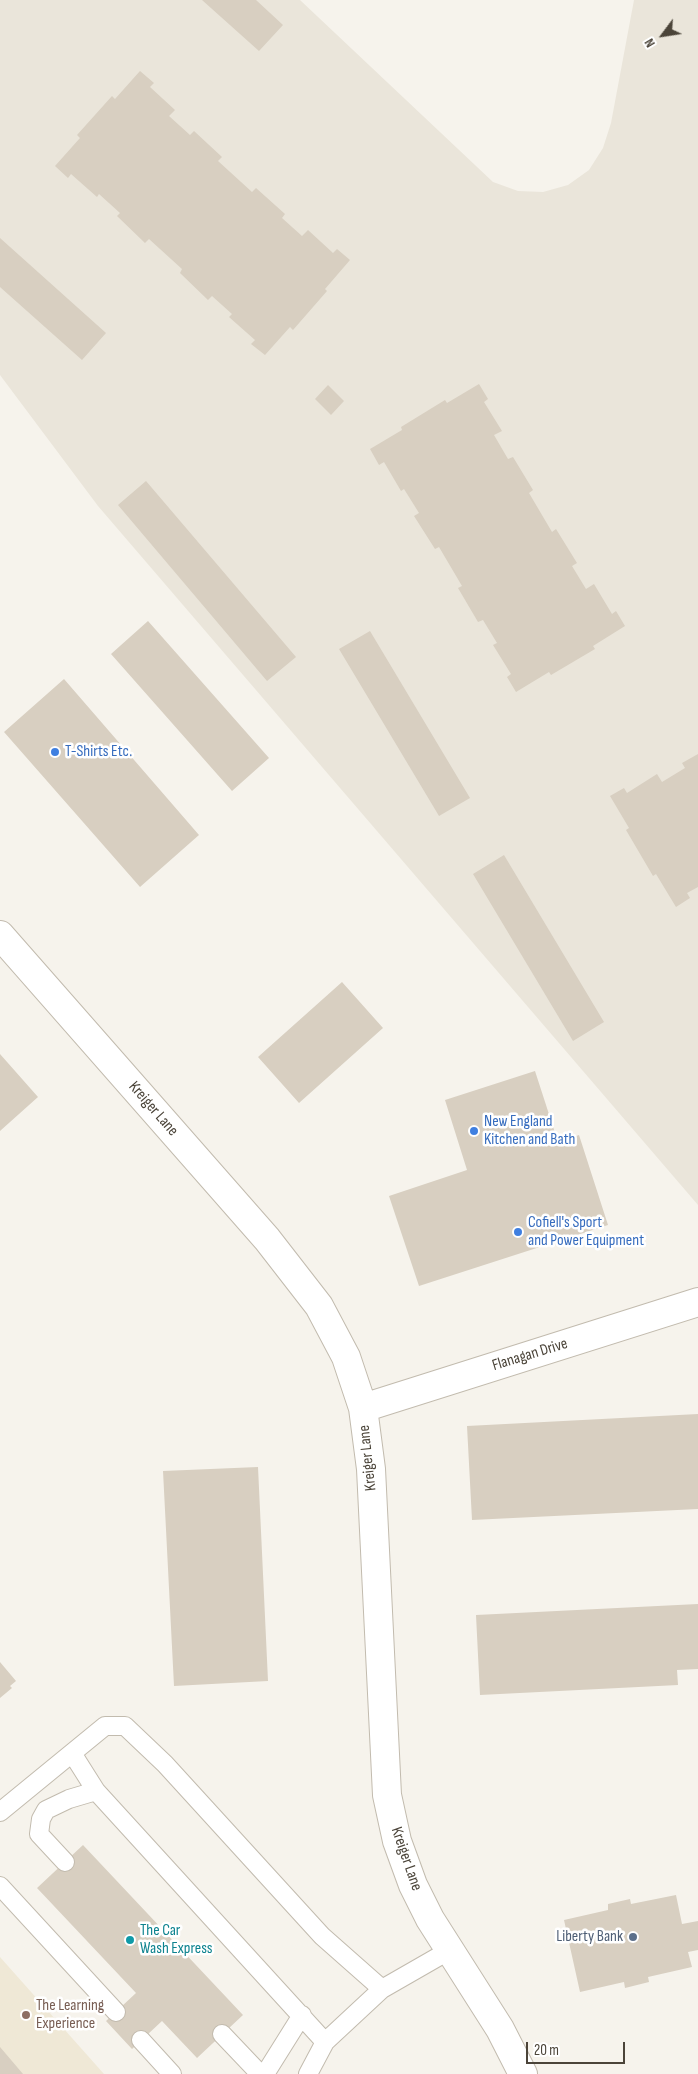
<!DOCTYPE html>
<style>
body{margin:0}
#map{position:relative;width:698px;height:2074px;overflow:hidden;background:#f6f3ec;font-family:"Sofia Sans Condensed",sans-serif}
canvas{display:block}
.north{position:absolute;left:638px;top:10px;width:50px;height:50px;-webkit-text-stroke:4px #fff;paint-order:stroke;rotate:239deg;font-size:14px;font-weight:700;line-height:20px;text-align:center;color:#4b4439}
.north::after{content:'';display:block;margin:auto;width:18px;height:22px;background:#4b4439;clip-path:polygon(50% 0,100% 100%,50% 72%,0 100%)}
.scale{position:absolute;left:526px;top:2042px;width:99px;height:22px;box-sizing:border-box;border:2px solid #4b4439;border-top:0;padding-left:6px;font-size:15px;line-height:18px;white-space:nowrap;color:#4b4439;-webkit-text-stroke:4px #fff;paint-order:stroke}
</style>
<div id="map">
<canvas width="698" height="2074"></canvas>
<div class="north">N</div>
<div class="scale">20 m</div>
</div>
<script>
const ctx = document.querySelector('canvas').getContext('2d');
ctx.lineJoin = 'round';
function fill(path, color) {
  ctx.fillStyle = color;
  ctx.fill(path, 'evenodd');
}
function toPath(rows) {
  const path = new Path2D();
  for (const r of rows) {
    path.moveTo(r[0], r[1]);
    for (let i = 2; i < r.length; i += 2) path.lineTo(r[i], r[i + 1]);
  }
  return path;
}
function trace(path, color, width, dash) {
  ctx.strokeStyle = color;
  ctx.lineWidth = width;
  ctx.lineCap = dash ? 'butt' : 'round';
  ctx.setLineDash(dash || []);
  ctx.stroke(path);
}
function drawText(font, color, halo, rows, align = 'center') {
  ctx.font = font + ' "Sofia Sans Condensed",sans-serif';
  ctx.lineWidth = 5;
  ctx.setLineDash([]);
  ctx.textBaseline = 'middle';
  ctx.strokeStyle = halo;
  ctx.fillStyle = color;
  for (const [text, x, y, turn = 0] of rows) {
    ctx.save();
    ctx.translate(x, y);
    ctx.rotate((+turn || 0) * Math.PI / 180);
    ctx.textAlign = isNaN(turn) ? turn : align;
    if (halo) ctx.strokeText(text, 0, 0);
    ctx.fillText(text, 0, 0);
    ctx.restore();
  }
}
fill(toPath([
 [0,0,300,0,493,182,518,191,543,192,568,185,589,170,603,148,611,123,634,0,698,0,698,1205,98,506,0,375]
]), '#eae5da');
fill(toPath([
 [0,1957,104,2074,0,2074]
]), '#efe8d6');
fill(toPath([
 [202,0,256,0,283,25,259,51],
 [140,71,154,83,150,87,175,110,169,116,190,135,194,131,222,157,218,161,252,192,256,188,285,214,282,218,302,236,308,230,333,253,337,249,350,260,325,289,327,291,293,330,290,327,265,355,251,344,255,340,229,317,232,314,212,296,208,300,180,273,182,269,149,239,145,243,117,216,120,213,99,194,97,197,71,174,68,178,55,166,80,138,77,135,112,96,115,99],
 [0,238,106,333,82,360,0,287],
 [479,384,488,399,484,402,502,431,494,435,508,459,513,457,533,490,529,493,552,532,556,529,577,563,572,566,586,589,594,584,612,614,616,611,625,626,593,646,595,649,551,675,549,672,516,692,507,677,511,674,493,645,497,643,483,620,478,622,458,588,462,586,439,547,435,549,414,516,419,513,404,489,401,491,384,462,379,465,370,449,402,430,401,427,445,400,447,403],
 [328,385,344,401,331,415,315,399],
 [146,481,296,657,267,681,118,505],
 [148,621,269,758,232,791,111,654],
 [370,631,470,798,439,816,339,649],
 [64,679,199,835,140,887,4,732],
 [698,754,698,887,687,893,690,898,676,907,656,874,653,876,626,830,629,828,610,796,624,788,627,793,657,774,662,782,685,768,682,763],
 [504,855,604,1022,573,1041,473,874],
 [342,982,383,1028,299,1103,258,1057],
 [0,1054,38,1097,0,1131],
 [535,1071,558,1142,579,1135,608,1225,419,1286,389,1196,467,1170,445,1100],
 [698,1414,698,1509,472,1520,467,1426],
 [258,1467,268,1681,174,1686,163,1471],
 [698,1604,698,1669,677,1670,678,1685,480,1695,476,1615],
 [0,1662,16,1681,10,1686,12,1688,0,1698],
 [83,1845,243,2015,197,2058,162,2021,132,2049,106,2021,136,1993,37,1888],
 [676,1895,682,1924,698,1921,698,1950,688,1952,692,1967,648,1977,649,1982,625,1988,624,1982,580,1992,564,1920,608,1910,608,1904,630,1899,631,1904],
 [0,2047,23,2074,0,2074]
]), '#d8cfc1');
const lane = toPath([
 [72,1753,96,1791,325,2042],
 [0,1812,105,1726,125,1726,165,1764,322,1936,382,1989],
 [65,1862,39,1834,41,1819,46,1810,69,1799,96,1791],
 [0,1886,116,2012],
 [222,2034,260,2074],
 [141,2040,172,2074],
 [265,2074,302,2015],
 [308,2074,325,2042,382,1989,450,1950]
]);
const street = toPath([
 [0,935,267,1239,319,1306,346,1357,363,1408,371,1469,387,1795,397,1841,413,1885,430,1919,500,2029,523,2074],
 [363,1408,698,1302]
]);
trace(lane, '#c2bbae', 20);
trace(street, '#c2bbae', 30);
trace(lane, '#fff', 18);
trace(street, '#fff', 28);
for (const [x, y, r, color] of [
 [55,752,5,"#3f7fe0"],
 [474,1131,5,"#3f7fe0"],
 [518,1232,5,"#3f7fe0"],
 [633,1937,5,"#5c6f8a"],
 [130,1940,5,"#0f9aa8"],
 [26,2015,5,"#8d6e63"]
]) {
  const dot = new Path2D();
  dot.arc(x, y, r, 0, 2 * Math.PI);
  ctx.fillStyle = color;
  ctx.fill(dot);
  trace(dot, '#fff', 2);
}
drawText('16px', '#366cbe', '#fff', [
 ["T-Shirts Etc.",65,752],
 ["New England",484,1122],
 ["Kitchen and Bath",484,1140],
 ["Cofiell's Sport",528,1223],
 ["and Power Equipment",528,1241]
], 'left');
drawText('16px', '#4b4439', '#fff', [
 ["Kreiger Lane",153,1109,49],
 ["Flanagan Drive",530,1355,-17],
 ["Kreiger Lane",368,1458,-96],
 ["Kreiger Lane",406,1859,71]
]);
drawText('16px', '#0d838f', '#fff', [
 ["The Car",140,1931],
 ["Wash Express",140,1949]
], 'left');
drawText('16px', '#4e5e75', '#fff', [
 ["Liberty Bank",623,1937]
], 'right');
drawText('16px', '#785e54', '#fff', [
 ["The Learning",36,2006],
 ["Experience",36,2024]
], 'left');
</script>
